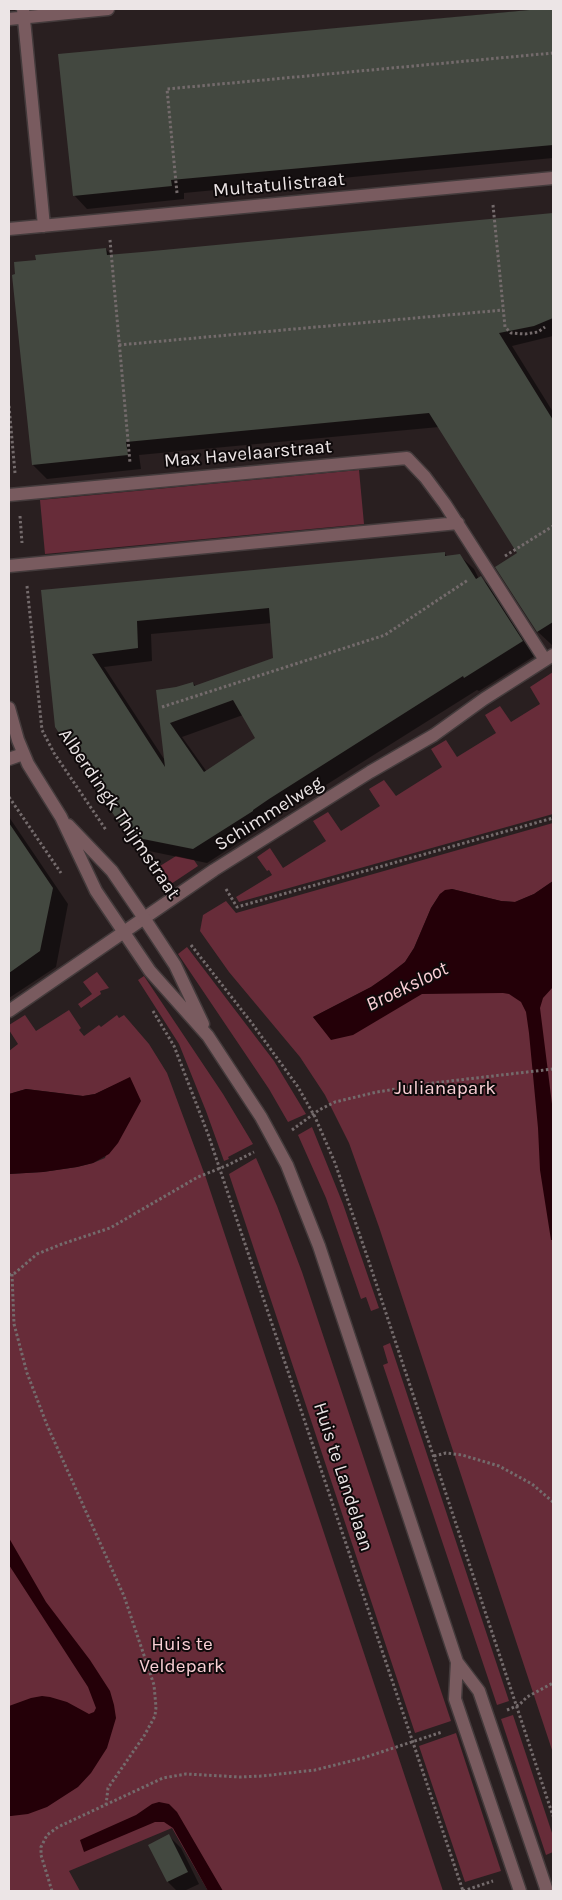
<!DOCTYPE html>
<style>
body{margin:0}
#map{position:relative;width:562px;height:1900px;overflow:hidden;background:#291f20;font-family:Karla,sans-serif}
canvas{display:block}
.frame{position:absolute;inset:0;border:10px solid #ece5e6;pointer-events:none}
</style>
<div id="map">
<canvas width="562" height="1900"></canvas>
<div class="frame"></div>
</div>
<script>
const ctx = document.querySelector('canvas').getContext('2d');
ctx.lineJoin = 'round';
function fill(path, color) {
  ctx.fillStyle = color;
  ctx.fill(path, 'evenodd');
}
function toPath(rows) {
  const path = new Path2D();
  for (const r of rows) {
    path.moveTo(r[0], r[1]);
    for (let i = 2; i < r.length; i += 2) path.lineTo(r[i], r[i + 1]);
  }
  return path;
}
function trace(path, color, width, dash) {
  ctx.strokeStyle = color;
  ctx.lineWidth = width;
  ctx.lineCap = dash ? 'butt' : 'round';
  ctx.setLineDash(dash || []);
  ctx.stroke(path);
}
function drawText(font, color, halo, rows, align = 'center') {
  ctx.font = font + ' Karla,sans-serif';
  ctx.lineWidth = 4;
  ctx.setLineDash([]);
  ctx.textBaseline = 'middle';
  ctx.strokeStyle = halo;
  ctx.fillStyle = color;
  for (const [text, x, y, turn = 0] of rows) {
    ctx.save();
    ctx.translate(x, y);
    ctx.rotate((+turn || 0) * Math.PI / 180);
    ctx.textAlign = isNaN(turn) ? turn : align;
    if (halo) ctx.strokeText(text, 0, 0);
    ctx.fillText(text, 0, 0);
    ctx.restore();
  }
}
fill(toPath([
 [359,470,364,524,45,554,40,500],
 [553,672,553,814,239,902,236,897,272,875,269,870,267,871,257,857,270,848,283,868,326,841,313,821,328,812,341,831,380,806,369,789,384,780,396,796,442,767,431,749,446,740,457,757,496,733,485,715,500,706,511,722,540,704,530,687],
 [553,823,553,881,534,894,515,902,501,901,452,889,440,894,431,908,414,948,405,962,387,976,371,987,313,1017,322,1028,553,932,553,1753,379,1227,349,1143,325,1095,300,1057,229,972,200,931,203,915,226,901,236,913],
 [176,856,194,860,198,866,171,884,160,866],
 [187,947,274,1061,306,1114,288,1122,269,1089,178,954],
 [97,972,109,988,100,991,101,994,81,1008,78,1004,92,994,83,982],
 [144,976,223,1094,253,1144,228,1157,229,1159,224,1161,206,1111,179,1044,138,980],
 [69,1010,81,1028,79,1030,84,1036,99,1025,101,1027,117,1015,119,1018,124,1015,149,1044,167,1073,206,1178,443,1891,208,1891,172,1828,69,1871,80,1891,9,1891,9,1174,43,1172,77,1167,93,1163,105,1158,130,1078,95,1094,83,1096,26,1089,9,1094,9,1051,18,1044,9,1030,9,1025,25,1015,36,1031],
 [312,1127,343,1204,379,1308,371,1311,366,1297,361,1299,326,1198,298,1135],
 [256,1158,277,1206,302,1272,451,1721,415,1733,229,1174],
 [390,1343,509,1701,497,1705,383,1365,388,1363,383,1346],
 [513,1715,553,1836,553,1852,546,1855,501,1719],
 [456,1733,501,1871,465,1882,419,1746]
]), '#672c39');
fill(toPath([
 [553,881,553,987,543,998,540,1008,553,1112,553,1240,551,1240,540,1170,538,1128,529,1033,526,1012,521,1002,509,994,503,993,422,994,353,1035,331,1040,313,1017,371,987,387,976,405,962,414,948,431,908,440,894,445,890,452,889,501,901,515,902,534,894],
 [130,1077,141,1101,118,1143,109,1154,93,1163,77,1167,43,1172,9,1174,9,1094,26,1089,83,1096,95,1094],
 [9,1538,46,1602,90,1660,110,1691,114,1705,116,1718,107,1748,91,1773,78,1787,47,1807,28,1814,11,1816,9,1816,9,1706,31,1698,42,1696,50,1697,67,1702,89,1714,94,1712,96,1708,88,1687,9,1565],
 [159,1802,169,1804,177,1812,223,1891,208,1891,173,1828,164,1822,155,1822,84,1852,80,1840,136,1815,152,1804]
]), '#240008');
fill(toPath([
 [541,9,553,9,553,158,184,193,184,199,87,209,74,195,60,55],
 [553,215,553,336,512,346,553,412,553,644,552,645,538,632,497,567,519,553,439,427,139,455,141,469,47,479,33,465,37,261,106,249,112,256],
 [444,553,448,557,459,555,474,569,479,579,481,578,495,591,536,655,479,691,477,690,283,812,266,825,207,863,144,850,129,835,42,591],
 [272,623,275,659,196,686,193,683,176,689,158,691,166,762,104,667,152,661,151,634],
 [243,715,257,738,207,772,182,737],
 [9,817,68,904,56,967,9,998],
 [169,1836,181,1848,199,1884,184,1891,177,1891,168,1882]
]), '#0007');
fill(toPath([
 [540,9,553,9,553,145,171,180,172,186,73,196,58,54],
 [553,213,553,318,534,326,499,333,553,420,553,622,537,632,495,567,517,553,429,413,126,442,128,455,32,465,12,275,15,274,14,262,36,260,35,255,106,248,107,255,142,252],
 [445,552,445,556,460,554,476,579,481,576,523,641,464,678,463,676,269,799,253,810,253,811,193,849,128,836,55,727,41,590],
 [269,608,273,658,194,686,193,682,176,687,156,690,165,767,92,654,138,648,137,621],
 [233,700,255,738,204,772,170,723],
 [9,823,53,888,40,951,9,973],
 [169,1834,188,1872,167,1882,148,1845]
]), '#434840');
const minor = toPath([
 [23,9,44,226],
 [9,19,108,9],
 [9,229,553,178],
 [9,495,407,458,425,477,445,504,545,660],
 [9,566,458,523],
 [9,759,23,754],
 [9,1011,214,870,370,772,434,735,484,699,553,655]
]);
const tertiary = toPath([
 [9,708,18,740,28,764,61,817,96,891,150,971,208,1036,261,1117,287,1165,319,1246,457,1662,479,1691,546,1888,546,1891],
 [68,825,112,871,144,918,175,965,203,1024],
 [457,1662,455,1699,520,1891]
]);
trace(minor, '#443b3c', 15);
trace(tertiary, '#443b3c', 15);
trace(toPath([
 [177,193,167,89,553,53],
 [493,205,505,327,511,333,525,334,538,332,545,327],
 [110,240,130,463],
 [119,345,503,310],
 [9,406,15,473],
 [20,516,22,543],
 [505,556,553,526],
 [27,586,42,730,54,753,106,830],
 [162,707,385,635,468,580],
 [9,797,61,873],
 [226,889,237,907,553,818],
 [191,945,251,1022,298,1087,315,1117,335,1163,368,1259,553,1816],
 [153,1011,174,1046,208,1134,463,1891],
 [292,1130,319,1110,335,1102,377,1092,433,1083,553,1069],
 [12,1274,14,1324,27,1373,47,1425,124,1596,154,1685,156,1707,155,1716,144,1736,108,1788,106,1805],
 [9,1275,15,1273,37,1254,62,1244,110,1228,198,1177,228,1165,254,1152],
 [434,1456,446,1453,462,1455,499,1466,532,1484,553,1502],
 [507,1710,519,1705,527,1697,553,1683],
 [52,1891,41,1855,41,1847,47,1835,58,1827,163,1778,186,1774,240,1777,262,1776,315,1770,363,1758,442,1732],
 [463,1891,493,1881]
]), '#746b6c', 3, [2.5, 2.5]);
trace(minor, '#795b5f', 12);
trace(tertiary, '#795b5f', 12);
drawText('19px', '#ece5e6', '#0f0a0b', [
 ["Multatulistraat",279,185,-5],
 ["Max Havelaarstraat",248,454,-5],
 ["Alberdingk Thijmstraat",119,814,56],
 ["Schimmelweg",269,814,-32],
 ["Huis te Landelaan",343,1477,72]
]);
drawText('19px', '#f9cfd5', '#0f0a0b', [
 ["Julianapark",445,1089],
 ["Huis te",182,1645],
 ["Veldepark",182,1667]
]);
drawText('italic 20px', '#fbd1d7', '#0f0a0b', [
 ["Broeksloot",407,987,-26]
]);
</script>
